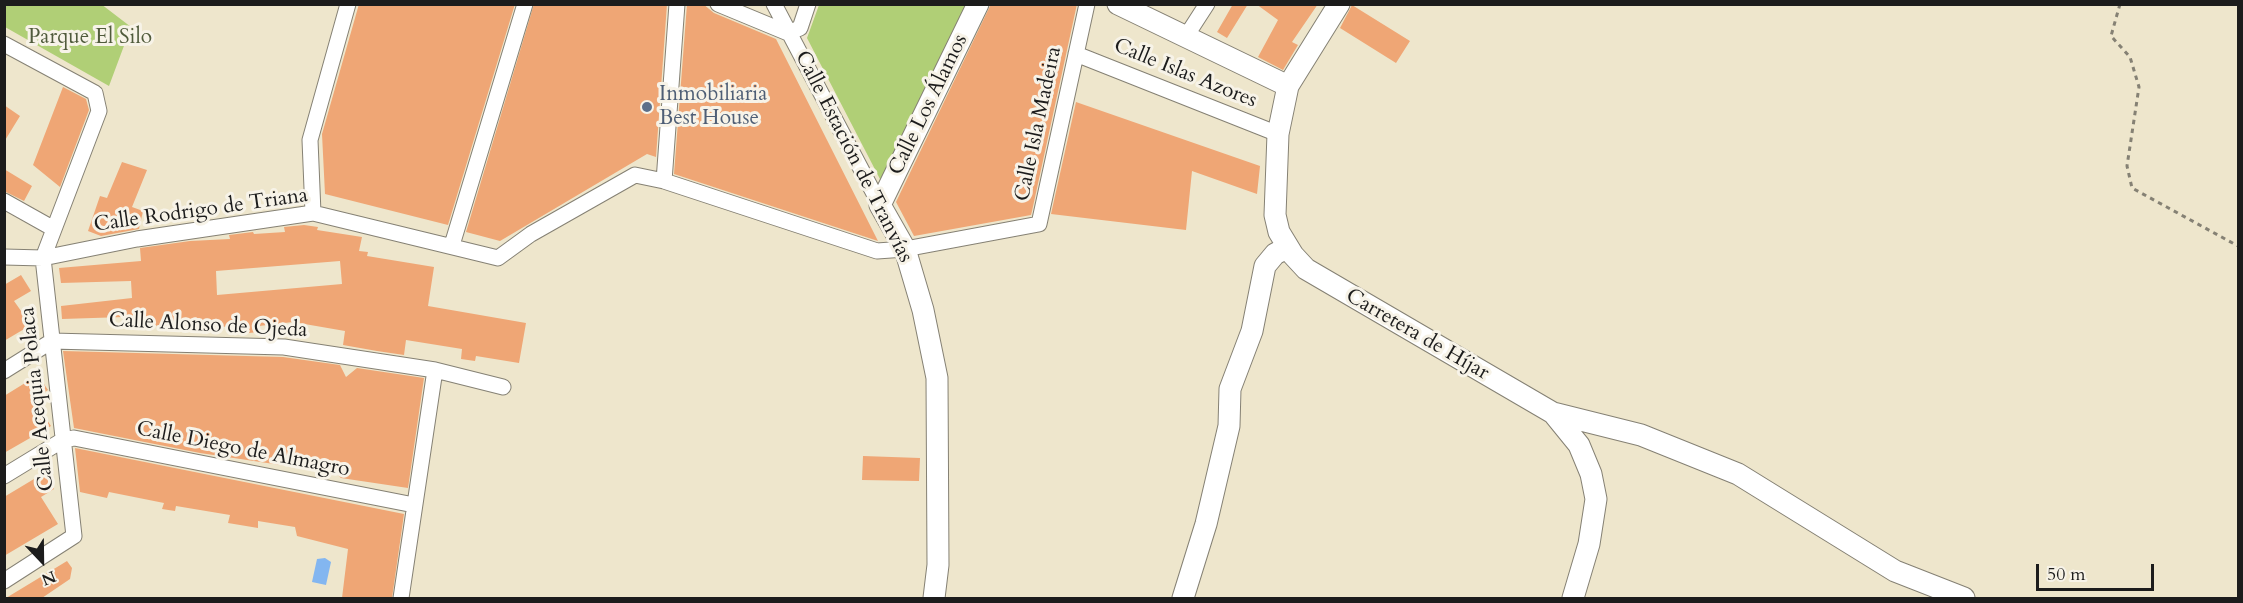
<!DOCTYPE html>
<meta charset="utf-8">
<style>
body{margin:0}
#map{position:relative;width:2243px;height:603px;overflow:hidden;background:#eee6cc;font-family:Cardo,serif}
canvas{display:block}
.frame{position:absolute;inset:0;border:6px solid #1c1c1c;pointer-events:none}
.north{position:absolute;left:12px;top:531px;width:60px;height:60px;-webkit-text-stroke:4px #f7f3e8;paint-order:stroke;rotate:158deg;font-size:16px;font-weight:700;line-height:24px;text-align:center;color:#1c1c1c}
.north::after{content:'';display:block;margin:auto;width:21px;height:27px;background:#1c1c1c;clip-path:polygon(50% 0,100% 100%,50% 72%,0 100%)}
.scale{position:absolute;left:2036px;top:564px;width:118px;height:27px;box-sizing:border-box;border:3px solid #1c1c1c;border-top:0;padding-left:8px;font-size:18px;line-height:21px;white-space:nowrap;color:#1c1c1c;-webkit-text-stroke:4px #f7f3e8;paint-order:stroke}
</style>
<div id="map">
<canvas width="2243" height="603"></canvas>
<div class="frame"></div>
<div class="north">N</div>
<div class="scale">50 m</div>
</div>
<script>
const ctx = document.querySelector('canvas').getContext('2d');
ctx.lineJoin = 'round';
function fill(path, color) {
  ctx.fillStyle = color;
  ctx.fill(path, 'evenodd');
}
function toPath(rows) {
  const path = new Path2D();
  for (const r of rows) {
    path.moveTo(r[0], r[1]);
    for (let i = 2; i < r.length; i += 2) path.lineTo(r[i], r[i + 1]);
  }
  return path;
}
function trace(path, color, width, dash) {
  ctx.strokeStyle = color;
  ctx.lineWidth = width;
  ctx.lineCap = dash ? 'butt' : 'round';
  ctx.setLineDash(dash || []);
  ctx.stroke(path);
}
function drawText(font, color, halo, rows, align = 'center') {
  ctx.font = font + ' Cardo,serif';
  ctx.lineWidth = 6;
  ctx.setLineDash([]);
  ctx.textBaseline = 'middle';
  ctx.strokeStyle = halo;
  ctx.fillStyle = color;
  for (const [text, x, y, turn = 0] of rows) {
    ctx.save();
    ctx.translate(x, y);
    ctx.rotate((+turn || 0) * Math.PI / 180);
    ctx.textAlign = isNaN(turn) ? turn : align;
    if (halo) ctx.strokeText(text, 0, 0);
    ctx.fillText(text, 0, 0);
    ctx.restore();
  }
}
fill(toPath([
 [101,4,131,27,109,86,5,27,5,5],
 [819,5,967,5,881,181,807,38]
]), '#b0cf76');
fill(toPath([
 [325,558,331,562,326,585,312,582,317,559]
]), '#83b6f0');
fill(toPath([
 [359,4,515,4,448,225,325,194,322,134],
 [534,4,667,4,656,157,647,154,500,241,466,232],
 [687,4,703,4,714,13,776,39,878,241,674,174],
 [991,4,1077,4,1032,211,1031,215,914,236,896,202],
 [1233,4,1248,4,1227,38,1217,32],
 [1256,4,1318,4,1292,42,1298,45,1283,70,1258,57,1278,20],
 [1352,5,1410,41,1396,63,1340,28],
 [63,87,86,99,89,110,60,187,33,165],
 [1076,102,1260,166,1257,194,1192,171,1186,230,1051,214],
 [4,105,20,116,4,142],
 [122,162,147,170,132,207,143,211,139,229,101,236,88,231,100,196,107,198],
 [4,169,32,186,24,201,4,191],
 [304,225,318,227,317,230,362,237,359,251,368,252,367,256,434,267,428,306,526,323,519,363,476,356,475,361,461,359,462,349,406,340,404,355,377,351,343,345,345,331,293,322,259,326,260,332,237,334,236,325,195,331,194,327,165,330,164,325,131,328,130,323,125,323,124,317,62,319,61,306,132,298,131,281,61,283,59,268,141,261,140,248,190,241,230,239,229,235,253,232,254,234,285,232,284,227],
 [340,261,342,284,217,295,216,271],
 [21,275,31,291,14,301,31,325,4,341,4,285],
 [63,351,283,357,340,365,346,377,357,368,424,378,408,488,341,478,338,475,337,461,321,471,200,453,74,428],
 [38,375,48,390,33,399,51,426,4,453,4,396],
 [75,448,404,514,392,598,342,598,348,549,297,536,295,527,258,521,258,528,228,523,230,515,176,506,175,511,162,509,164,503,109,492,107,498,80,492],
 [863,456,920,458,919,481,862,480],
 [44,473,54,489,41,497,58,524,4,556,4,497],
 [67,561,72,568,70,579,42,598,6,598]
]), '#efa675');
const street = toPath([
 [718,4,788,33,800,28,808,4],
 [774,4,880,205],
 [1185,38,1207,4],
 [4,44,95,93,99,111,43,258],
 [1076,54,1278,134],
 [664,181,677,4],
 [4,201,54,229],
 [313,213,310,140,348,4],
 [452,245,525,4],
 [4,257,43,258,137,239,313,213,498,258,531,234,635,175,664,181,877,251,905,249,1039,224,1087,4],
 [4,371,52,341,284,347,435,370,503,387],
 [4,476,63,440,74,438,414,505],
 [4,581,74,536,43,258],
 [401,598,435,370]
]);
const secondary = toPath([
 [1118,4,1288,86],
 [1339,4,1288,86,1278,134,1275,215,1279,232,1293,255,1306,269,1553,413,1641,435,1738,474,1895,571,1964,598],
 [1553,413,1579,445,1591,474,1596,499,1589,544,1573,598],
 [934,598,938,565,937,378,923,310,905,249,880,205,978,4],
 [1183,598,1206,524,1229,426,1230,389,1252,331,1265,266,1275,254,1288,247]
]);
trace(street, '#858174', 17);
trace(secondary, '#858174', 23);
trace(toPath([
 [2120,4,2111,36,2130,57,2139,87,2127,166,2132,188,2238,246]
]), '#858174', 3, [4.5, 4.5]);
trace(street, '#fff', 15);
trace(secondary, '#fff', 21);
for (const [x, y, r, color] of [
 [647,107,6,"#5c6f8a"]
]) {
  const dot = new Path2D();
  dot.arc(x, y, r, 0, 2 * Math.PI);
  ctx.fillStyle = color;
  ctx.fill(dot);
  trace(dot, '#f7f3e8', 2);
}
drawText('21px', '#505b3c', '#f7f3e8', [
 ["Parque El Silo",90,38]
]);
drawText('21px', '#1c1c1c', '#f7f3e8', [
 ["Calle Islas Azores",1185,74,22],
 ["Calle Los Álamos",929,105,-64],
 ["Calle Isla Madeira",1039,124,-78],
 ["Calle Estación de Tranvías",853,157,63],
 ["Calle Rodrigo de Triana",201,211,-8],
 ["Calle Alonso de Ojeda",208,326,3],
 ["Carretera de Híjar",1417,335,30],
 ["Calle Acequia Polaca",38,399,-96],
 ["Calle Diego de Almagro",243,450,11]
]);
drawText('21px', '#4e5e75', '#f7f3e8', [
 ["Inmobiliaria",659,95],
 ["Best House",659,119]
], 'left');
</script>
